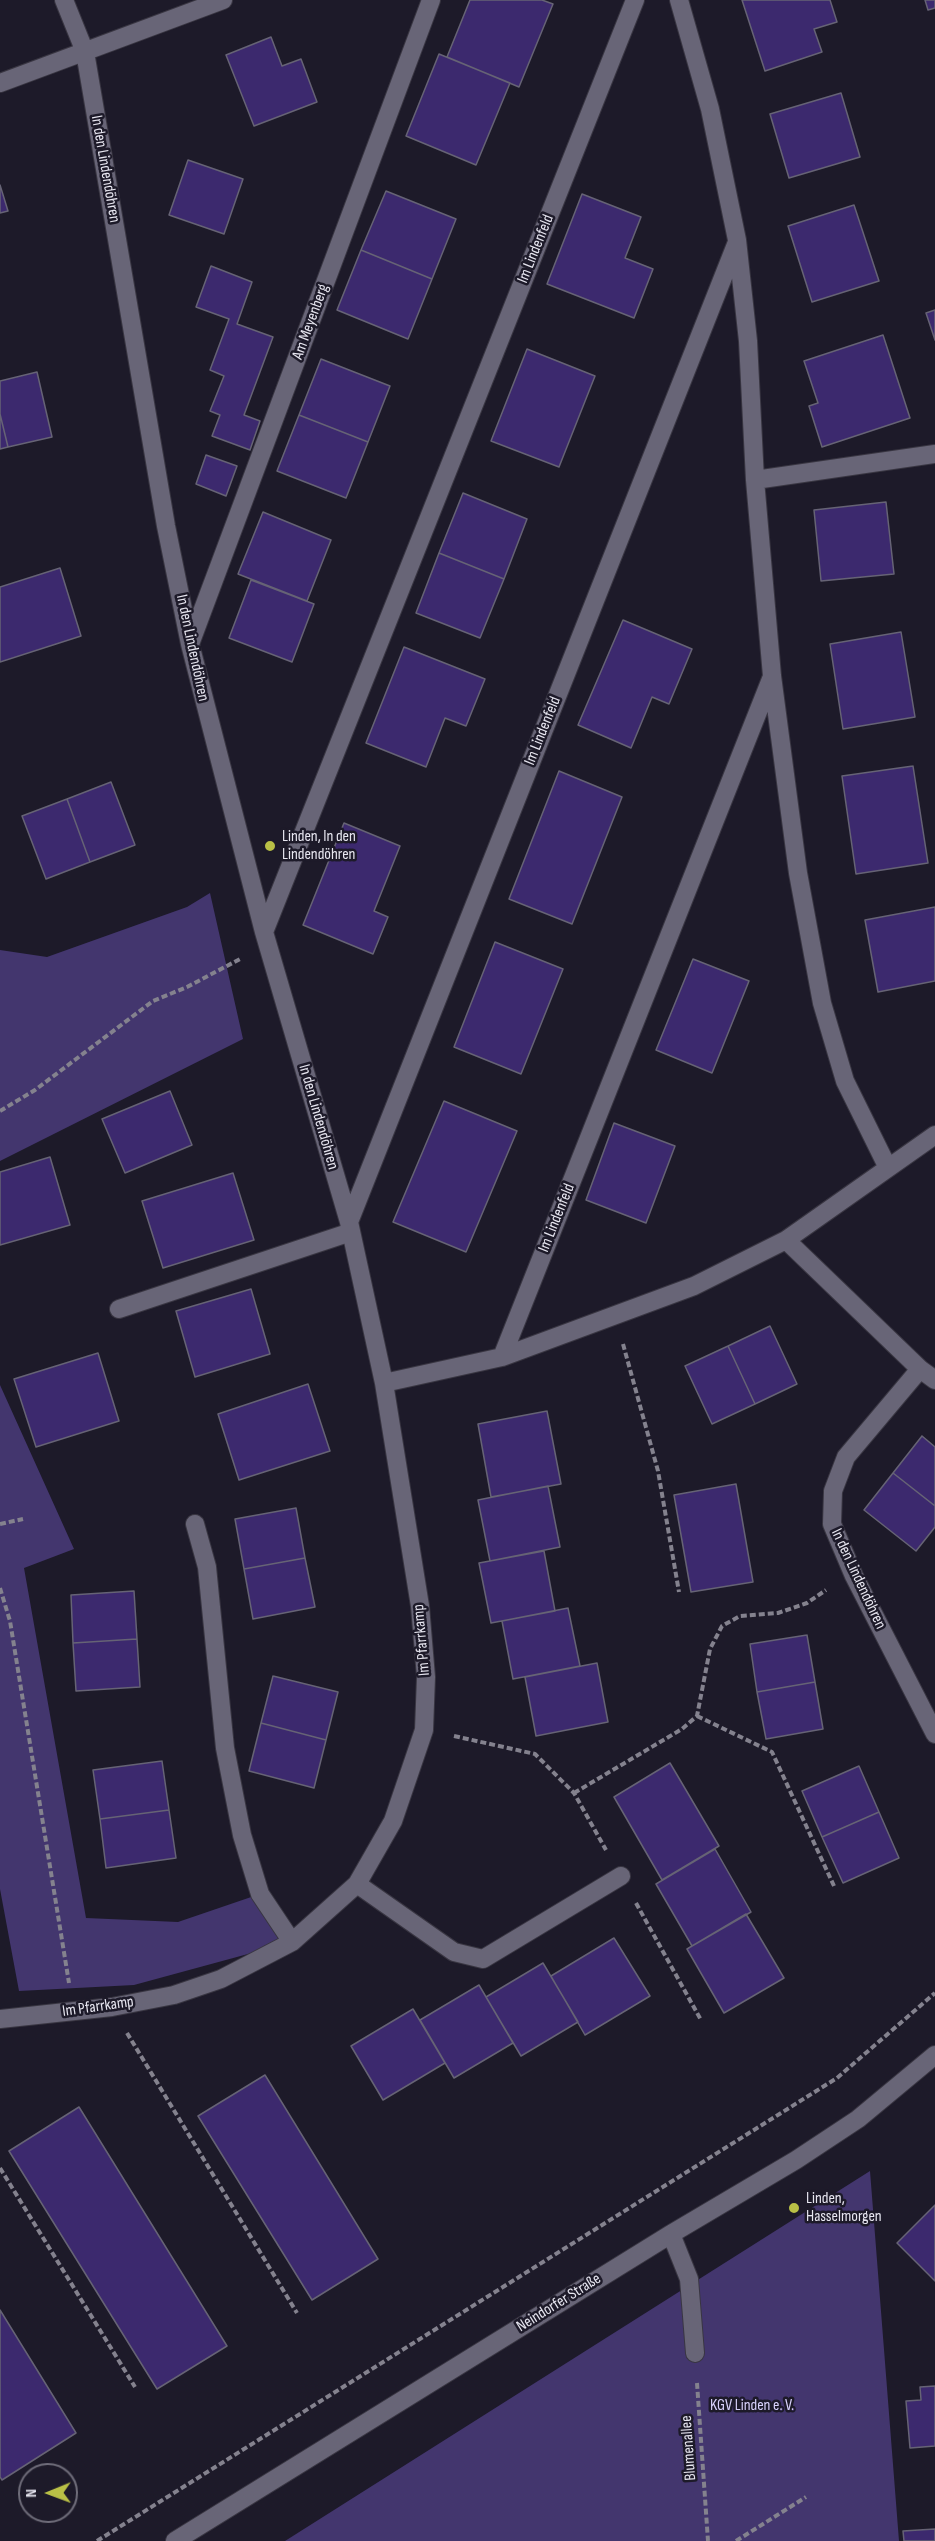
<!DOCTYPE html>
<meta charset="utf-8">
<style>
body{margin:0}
#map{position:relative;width:935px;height:2541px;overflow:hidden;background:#1d1a29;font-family:"Sofia Sans Condensed",sans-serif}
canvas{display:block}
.north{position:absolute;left:18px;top:2463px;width:60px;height:60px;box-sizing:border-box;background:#1d1a29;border:2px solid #6e6c79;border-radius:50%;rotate:269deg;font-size:16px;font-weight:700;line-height:24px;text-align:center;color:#e7e6f0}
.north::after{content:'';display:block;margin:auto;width:21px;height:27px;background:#b9c046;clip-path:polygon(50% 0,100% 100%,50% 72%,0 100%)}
</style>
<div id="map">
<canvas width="935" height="2541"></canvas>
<div class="north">N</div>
</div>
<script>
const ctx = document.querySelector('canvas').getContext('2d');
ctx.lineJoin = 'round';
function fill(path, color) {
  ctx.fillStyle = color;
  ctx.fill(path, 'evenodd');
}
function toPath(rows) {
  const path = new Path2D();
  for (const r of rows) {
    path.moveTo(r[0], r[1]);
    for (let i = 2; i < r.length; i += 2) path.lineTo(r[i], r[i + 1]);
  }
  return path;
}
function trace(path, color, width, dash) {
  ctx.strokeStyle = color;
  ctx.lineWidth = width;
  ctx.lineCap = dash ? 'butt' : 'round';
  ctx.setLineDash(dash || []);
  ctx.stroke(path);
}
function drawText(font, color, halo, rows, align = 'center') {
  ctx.font = font + ' "Sofia Sans Condensed",sans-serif';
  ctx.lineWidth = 5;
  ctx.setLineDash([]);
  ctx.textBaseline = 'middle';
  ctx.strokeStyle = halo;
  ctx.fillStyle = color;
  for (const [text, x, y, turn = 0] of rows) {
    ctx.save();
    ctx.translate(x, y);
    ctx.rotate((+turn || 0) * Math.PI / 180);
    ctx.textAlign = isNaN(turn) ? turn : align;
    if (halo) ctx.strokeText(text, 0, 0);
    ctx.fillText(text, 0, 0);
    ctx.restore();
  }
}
fill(toPath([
 [210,893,243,1039,0,1161,0,950,47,957,187,907],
 [0,1385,74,1549,24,1568,86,1918,178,1922,260,1894,292,1942,134,1985,19,1991,0,1889],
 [870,2171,899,2541,285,2541]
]), '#43366e');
const building = toPath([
 [470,0,542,0,553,4,519,87,447,57,470,0],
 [742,0,830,0,837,22,814,29,822,52,765,71,742,0],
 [925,0,935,0,935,8,928,10,925,0],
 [271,37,282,66,301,59,317,102,254,126,226,55,271,37],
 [439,54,510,83,476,165,406,136,439,54],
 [841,93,860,157,789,178,770,114,841,93],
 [188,160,243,179,224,234,169,215,188,160],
 [0,185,8,211,0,213,0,185],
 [386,191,456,219,432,279,361,250,386,191],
 [582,194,641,217,625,258,653,269,634,318,547,284,582,194],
 [854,205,879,281,812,302,788,226,854,205],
 [361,250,432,279,408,339,337,310,361,250],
 [211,266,252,282,237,324,273,337,244,415,260,421,250,450,212,436,220,415,210,411,224,376,210,370,229,319,196,307,211,266],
 [935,310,935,340,926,313,935,310],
 [883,335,910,418,822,447,809,406,818,403,804,361,883,335],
 [527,349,595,376,559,467,491,441,527,349],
 [321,359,390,386,368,442,299,415,321,359],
 [37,372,52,437,8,447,0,414,0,381,37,372],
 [0,414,8,447,0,449,0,414],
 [299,415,368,442,346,498,277,471,299,415],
 [206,455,237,466,226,496,196,484,206,455],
 [463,493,527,519,504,579,439,553,463,493],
 [886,502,894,574,821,581,814,510,886,502],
 [263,512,331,540,307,601,238,574,263,512],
 [439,553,504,579,480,638,416,613,439,553],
 [60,568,81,636,0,662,0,587,60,568],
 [251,580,314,604,292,662,229,638,251,580],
 [623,620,692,649,669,704,652,697,631,748,578,725,623,620],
 [901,632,915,717,843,729,830,644,901,632],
 [404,647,485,679,466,726,445,718,426,767,366,743,404,647],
 [913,766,928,863,856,874,842,776,913,766],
 [559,771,622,797,572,924,509,899,559,771],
 [111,782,135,845,90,862,67,799,111,782],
 [67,799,90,862,46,879,22,816,67,799],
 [344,823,400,846,374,911,388,917,373,954,303,925,344,823],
 [935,907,935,981,878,992,865,920,935,907],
 [495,942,563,969,521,1074,454,1047,495,942],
 [693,959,749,981,712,1073,656,1050,693,959],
 [170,1091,192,1145,125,1173,102,1119,170,1091],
 [444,1101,517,1131,466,1252,393,1222,444,1101],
 [614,1123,675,1146,646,1223,586,1200,614,1123],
 [50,1157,70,1225,0,1245,0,1172,50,1157],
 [233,1173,254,1240,163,1268,142,1201,233,1173],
 [251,1289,270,1354,195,1377,176,1311,251,1289],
 [770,1326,797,1384,755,1404,728,1346,770,1326],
 [728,1346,755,1404,712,1424,685,1366,728,1346],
 [98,1353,119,1421,36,1447,14,1379,98,1353],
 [308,1384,330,1451,239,1480,218,1414,308,1384],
 [547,1411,561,1484,491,1497,478,1424,547,1411],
 [922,1436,935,1447,935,1506,893,1473,922,1436],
 [893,1473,935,1506,935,1527,916,1551,864,1510,893,1473],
 [736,1484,753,1582,691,1592,674,1495,736,1484],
 [548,1486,560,1547,490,1561,478,1500,548,1486],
 [296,1508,305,1558,244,1569,235,1519,296,1508],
 [544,1551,555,1611,491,1623,479,1563,544,1551],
 [305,1558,315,1607,253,1619,244,1569,305,1558],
 [134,1591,137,1639,73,1643,71,1595,134,1591],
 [568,1608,580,1666,513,1679,502,1621,568,1608],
 [807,1635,815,1682,757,1692,750,1644,807,1635],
 [137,1639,140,1687,76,1691,73,1643,137,1639],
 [597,1663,608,1722,536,1736,525,1677,597,1663],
 [273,1676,338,1692,326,1740,261,1723,273,1676],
 [815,1682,823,1729,766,1739,757,1692,815,1682],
 [261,1723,326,1740,314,1788,249,1771,261,1723],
 [162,1761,169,1810,100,1819,93,1770,162,1761],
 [670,1763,719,1846,662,1880,614,1797,670,1763],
 [859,1766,879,1812,822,1837,802,1791,859,1766],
 [169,1810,176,1858,106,1868,100,1819,169,1810],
 [879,1812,899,1858,843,1883,822,1837,879,1812],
 [715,1849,751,1912,692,1946,656,1884,715,1849],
 [746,1914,784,1978,724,2013,687,1949,746,1914],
 [614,1938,650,1996,585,2035,551,1976,614,1938],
 [543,1963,578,2022,521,2056,486,1997,543,1963],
 [479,1985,513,2043,454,2078,420,2020,479,1985],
 [413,2009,445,2063,383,2100,351,2046,413,2009],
 [265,2075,378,2259,312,2300,198,2116,265,2075],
 [79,2107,227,2346,157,2389,9,2151,79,2107],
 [935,2205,935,2281,897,2243,935,2205],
 [0,2310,76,2433,2,2480,0,2477,0,2310],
 [935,2386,935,2446,910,2448,906,2401,921,2400,920,2387,935,2386],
 [935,2529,935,2541,904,2541,903,2531,935,2529]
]);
fill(building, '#3c296e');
trace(building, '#666375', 1.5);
const minor = toPath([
 [679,0,710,109,737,240,748,341,755,480,772,676,798,873,822,1003,845,1081,888,1168],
 [0,83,223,0],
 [755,480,935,454],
 [190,644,431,0],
 [264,932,635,0],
 [349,1222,737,242],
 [786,1240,920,1369,935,1380],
 [119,1309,351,1232],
 [502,1357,771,679],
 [920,1369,846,1457,833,1491,832,1524,854,1576,935,1734],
 [384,1383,502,1357,694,1286,786,1240,935,1135],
 [195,1524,207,1567,225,1748,242,1835,260,1894,292,1942],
 [357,1884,454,1952,483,1959,621,1876],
 [0,2019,112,2007,174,1995,221,1979,292,1942,357,1884,393,1821,424,1730,426,1677,420,1606,384,1383,349,1222,264,932,190,644,166,526,85,52,64,0],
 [671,2234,689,2279,695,2353],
 [175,2541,671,2234,796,2160,858,2119,935,2055]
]);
trace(minor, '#393642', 20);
trace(toPath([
 [0,1111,35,1090,153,1001,187,987,240,959],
 [623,1344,658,1471,679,1592],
 [0,1524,23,1519],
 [0,1588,10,1621,69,1983],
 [697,1716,772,1752,834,1886],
 [454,1736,535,1754,574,1793,606,1850],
 [574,1793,682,1729,697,1716,710,1649,722,1626,740,1616,778,1613,807,1603,826,1590],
 [636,1903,701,2020],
 [127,2033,297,2313],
 [0,2168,135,2387],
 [697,2383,708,2541],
 [97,2541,837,2078,935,1993],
 [736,2541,806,2497]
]), '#84828e', 4, [6, 3]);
trace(minor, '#686577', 18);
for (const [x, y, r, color] of [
 [270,846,6,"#b9c046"],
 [794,2208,6,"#b9c046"]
]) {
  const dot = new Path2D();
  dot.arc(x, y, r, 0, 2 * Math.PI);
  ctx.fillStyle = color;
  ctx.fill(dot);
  trace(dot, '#1d1a29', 2);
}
drawText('16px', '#e7e6f0', '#1d1a29', [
 ["In den Lindendöhren",105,169,80],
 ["Im Lindenfeld",536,249,-68],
 ["Am Meyenberg",311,322,-70],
 ["In den Lindendöhren",192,648,78],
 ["Im Lindenfeld",543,731,-68],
 ["In den Lindendöhren",318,1117,74],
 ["Im Lindenfeld",557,1218,-68],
 ["In den Lindendöhren",858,1579,65],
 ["Im Pfarrkamp",422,1640,-95],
 ["Im Pfarrkamp",98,2007,-8],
 ["Neindorfer Straße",559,2303,-32],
 ["Blumenallee",689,2448,-94]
]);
drawText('16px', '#e7e6f0', '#1d1a29', [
 ["Linden, In den",282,837],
 ["Lindendöhren",282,855],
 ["Linden,",806,2199],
 ["Hasselmorgen",806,2217]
], 'left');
drawText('16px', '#d8d1fb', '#1d1a29', [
 ["KGV Linden e. V.",752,2406]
]);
</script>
